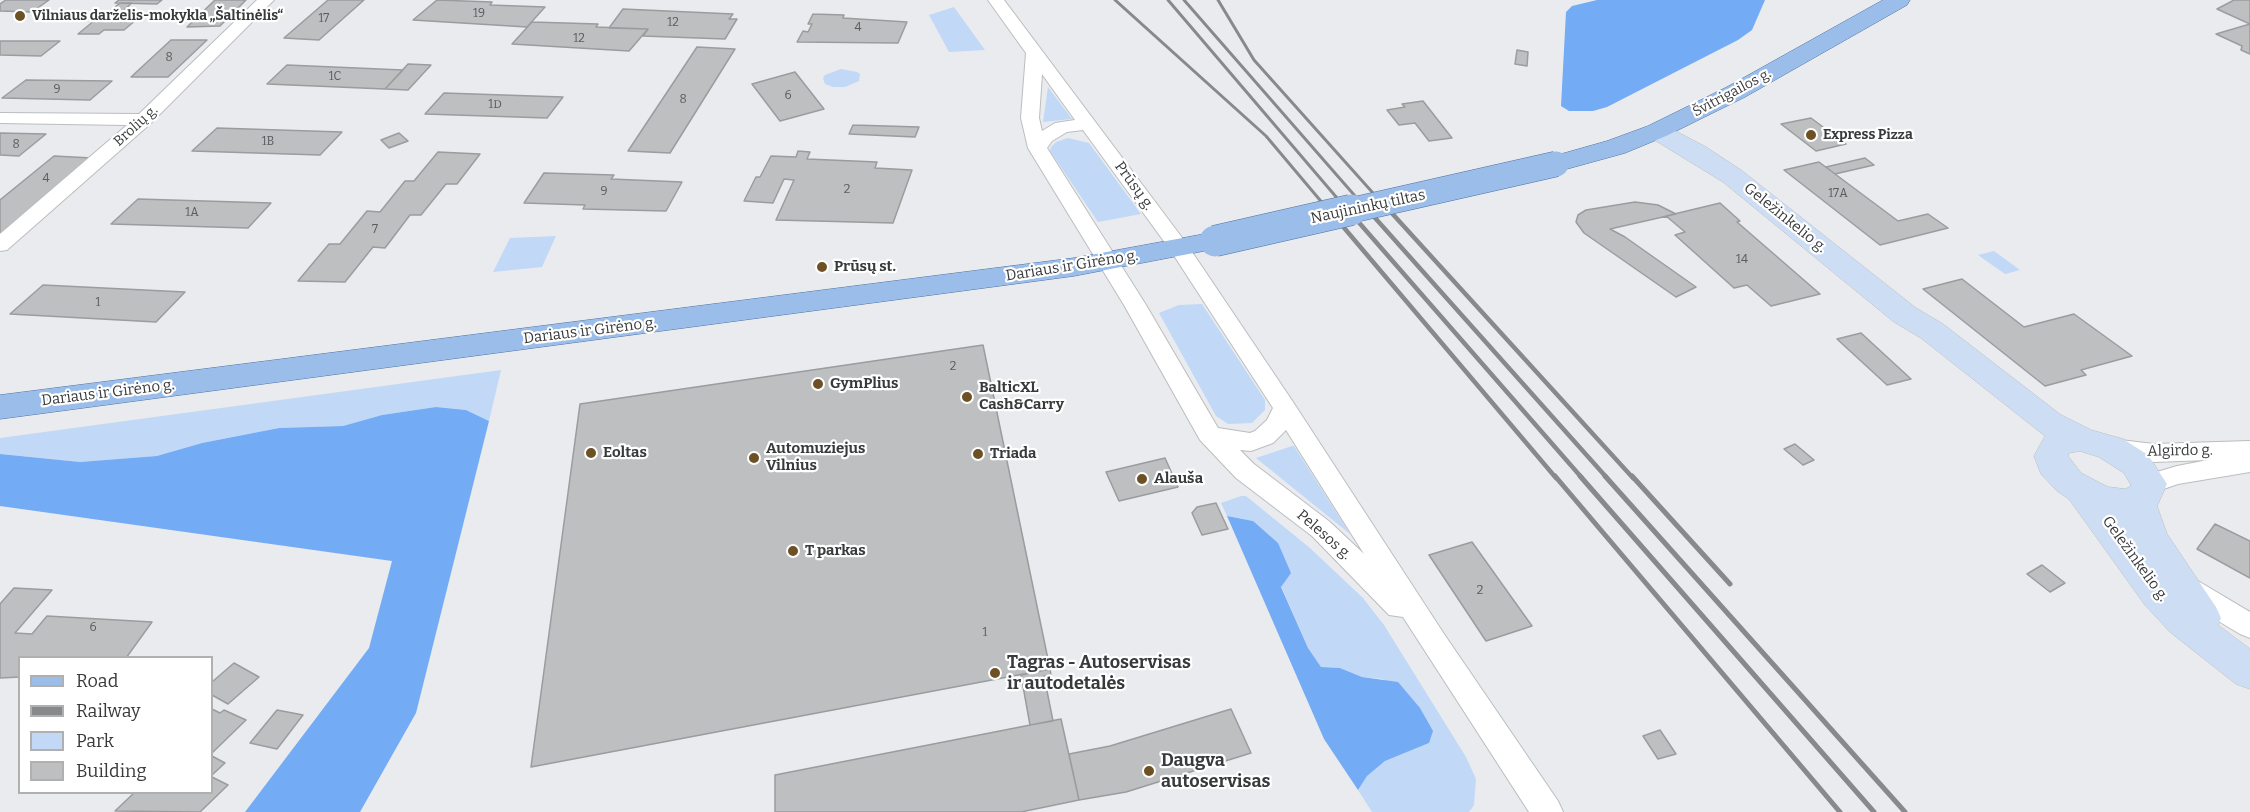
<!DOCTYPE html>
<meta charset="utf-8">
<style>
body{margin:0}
#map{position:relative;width:2250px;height:812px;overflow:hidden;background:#e9ebee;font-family:Bitter,serif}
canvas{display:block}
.legend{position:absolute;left:18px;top:656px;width:195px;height:138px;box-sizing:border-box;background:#fff;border:2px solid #b0b0b1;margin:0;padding:8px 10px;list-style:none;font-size:18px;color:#393a3b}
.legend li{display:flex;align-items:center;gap:12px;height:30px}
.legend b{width:30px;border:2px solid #b0b0b1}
</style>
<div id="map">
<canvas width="2250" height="812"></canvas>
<ul class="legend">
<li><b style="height:8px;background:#9bbdea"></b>Road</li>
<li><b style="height:8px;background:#88898b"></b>Railway</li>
<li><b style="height:16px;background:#c2d8f7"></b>Park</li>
<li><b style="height:16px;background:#bdbfc1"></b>Building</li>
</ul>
</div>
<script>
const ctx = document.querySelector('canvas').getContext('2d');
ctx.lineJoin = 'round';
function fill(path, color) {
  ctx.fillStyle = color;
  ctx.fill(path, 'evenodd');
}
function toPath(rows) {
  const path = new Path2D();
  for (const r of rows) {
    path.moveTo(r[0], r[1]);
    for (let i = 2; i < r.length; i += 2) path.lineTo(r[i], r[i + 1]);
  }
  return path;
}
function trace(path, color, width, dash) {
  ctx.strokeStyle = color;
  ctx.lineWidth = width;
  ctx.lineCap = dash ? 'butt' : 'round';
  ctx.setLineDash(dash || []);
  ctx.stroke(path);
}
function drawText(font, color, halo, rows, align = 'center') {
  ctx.font = font + ' Bitter,serif';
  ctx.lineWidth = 4.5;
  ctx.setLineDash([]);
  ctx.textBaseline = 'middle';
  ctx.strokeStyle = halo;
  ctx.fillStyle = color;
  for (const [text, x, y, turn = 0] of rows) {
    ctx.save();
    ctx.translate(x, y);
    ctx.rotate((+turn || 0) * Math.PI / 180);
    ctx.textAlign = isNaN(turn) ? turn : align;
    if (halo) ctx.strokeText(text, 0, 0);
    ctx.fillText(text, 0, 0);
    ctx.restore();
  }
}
fill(toPath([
 [954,7,985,50,949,52,929,15],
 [841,69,857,72,860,74,859,81,845,87,833,87,825,84,823,78,825,75],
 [1048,87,1072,119,1071,119,1043,122],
 [1068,138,1089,143,1141,214,1098,222,1050,151,1051,147,1056,142],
 [556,236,542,267,493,272,510,238],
 [1994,251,2020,270,2005,274,1978,255],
 [1202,304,1265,400,1265,410,1252,423,1228,424,1216,416,1159,313,1179,305],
 [501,370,489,421,466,410,436,407,382,415,343,426,279,428,202,443,158,456,80,462,0,454,0,438],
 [1292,446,1294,446,1350,534,1256,458],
 [1241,496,1246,496,1310,548,1363,598,1384,625,1466,757,1476,779,1474,805,1469,812,1372,812,1358,790,1367,776,1385,761,1429,743,1383,679,1362,677,1340,668,1321,667,1308,648,1253,521,1227,516,1221,503]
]), '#c2d8f7');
fill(toPath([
 [1597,0,1765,0,1752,30,1738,40,1607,107,1593,111,1569,111,1561,106,1566,12,1572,6],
 [436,407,466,410,489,421,416,713,360,812,245,812,369,648,392,561,0,506,0,454,80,462,157,456,202,443,279,428,343,426,382,415],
 [1227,516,1253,521,1278,543,1291,573,1281,587,1308,648,1321,667,1340,668,1362,677,1398,682,1420,708,1433,731,1429,743,1385,761,1367,776,1358,790,1324,739]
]), '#73abf5');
const building = toPath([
 [6,0,49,0,32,12,0,11,0,4,6,0],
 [119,0,162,0,157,4,115,3,119,0],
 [215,0,246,0,220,26,187,27,215,0],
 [328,0,364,0,319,40,284,38,328,0],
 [437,0,492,2,490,5,545,7,527,27,413,20,437,0],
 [2234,0,2250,0,2250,24,2217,9,2234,0],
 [120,3,132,3,117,16,104,16,120,3],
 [623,9,733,14,729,19,737,19,725,39,643,36,648,29,609,28,623,9],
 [813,14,844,15,843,18,907,22,898,43,797,42,803,31,808,32,812,24,808,24,813,14],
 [95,20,136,20,124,30,104,30,99,34,78,34,95,20],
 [532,22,598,24,596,27,648,29,629,51,512,44,532,22],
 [2250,24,2250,54,2241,50,2242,46,2216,34,2250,24],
 [171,40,207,40,168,77,131,77,171,40],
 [0,41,60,41,41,56,0,55,0,41],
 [697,47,735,49,670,153,628,151,697,47],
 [1517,50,1528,52,1527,66,1515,64,1517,50],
 [408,64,431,65,408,90,385,89,408,64],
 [287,65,403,70,385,89,267,84,287,65],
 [795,72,824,109,780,121,752,84,795,72],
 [26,80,112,81,90,100,2,98,26,80],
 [444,93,563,97,547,118,425,114,444,93],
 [1423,101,1452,138,1429,141,1415,123,1399,125,1387,110,1405,107,1402,104,1423,101],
 [1811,118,1846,144,1816,151,1781,124,1811,118],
 [853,125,919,127,915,137,849,134,853,125],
 [217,128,342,132,320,155,192,151,217,128],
 [0,133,46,134,19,156,0,155,0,133],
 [399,133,408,141,389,148,381,140,399,133],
 [798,151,810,152,807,159,877,162,875,168,912,170,893,223,776,220,794,180,784,179,773,203,744,201,756,177,760,177,771,156,796,157,798,151],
 [438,152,480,154,457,184,446,184,421,215,410,215,385,248,373,247,345,282,298,281,329,244,340,244,367,211,380,212,405,181,414,181,438,152],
 [54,156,92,158,0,234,0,200,54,156],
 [1865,158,1874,165,1835,174,1826,167,1865,158],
 [1819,162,1898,221,1928,214,1948,228,1880,245,1784,170,1819,162],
 [544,173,614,175,611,179,682,182,666,211,583,209,585,205,524,203,544,173],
 [138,199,271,203,248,228,111,224,138,199],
 [1635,202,1658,205,1676,214,1610,229,1625,237,1696,287,1676,297,1584,233,1576,222,1578,215,1586,210,1635,202],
 [1720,203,1740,221,1737,222,1820,294,1771,306,1747,285,1734,288,1675,235,1685,232,1666,216,1720,203],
 [1962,279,2024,327,2074,314,2132,356,2081,370,2086,375,2045,386,1923,289,1962,279],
 [43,285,185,292,156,322,10,314,43,285],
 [1861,333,1911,379,1887,385,1837,339,1861,333],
 [983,345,1050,669,531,767,580,404,983,345],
 [1795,444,1814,460,1803,465,1784,449,1795,444],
 [1165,458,1178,487,1119,501,1106,472,1165,458],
 [1216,503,1228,529,1202,535,1192,513,1197,507,1216,503],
 [2215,524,2250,541,2250,578,2197,549,2215,524],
 [1472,542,1532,626,1486,641,1429,555,1472,542],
 [2042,565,2065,583,2050,592,2027,574,2042,565],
 [14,588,52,590,15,633,32,634,47,616,152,622,126,658,20,658,20,677,0,678,0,604,14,588],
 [234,663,259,677,228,704,212,695,212,682,234,663],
 [1050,669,1051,675,1044,676,1053,721,1030,725,1021,675,1050,669],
 [212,709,220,713,224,710,246,720,212,753,212,709],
 [1231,709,1251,753,1126,792,1079,800,1069,754,1110,746,1231,709],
 [277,710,303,715,277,749,250,743,277,710],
 [1061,719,1079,800,1021,812,775,812,775,775,1061,719],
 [1660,730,1676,754,1658,759,1643,736,1660,730],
 [212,756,225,763,212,775,212,756],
 [212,777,228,785,200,812,115,811,135,792,212,792,212,777]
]);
fill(building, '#bdbfc1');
trace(building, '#9a9c9e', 1.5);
const street = toPath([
 [257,0,274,0,150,124,7,250,0,251,0,234,127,125,0,123,0,113,139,114,257,0],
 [988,0,1004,0,1186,243,1293,402,1444,634,1558,801,1563,812,1529,812,1403,617,1389,615,1312,536,1236,478,1200,440,1124,305,1028,148,1021,118,1026,53,988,0],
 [1042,74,1075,120,1055,123,1042,131,1039,118,1042,74],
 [1083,130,1171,251,1273,408,1267,420,1255,431,1250,433,1218,428,1146,305,1047,148,1052,141,1067,132,1083,130],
 [1286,430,1364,554,1330,522,1254,464,1240,450,1251,451,1273,443,1286,430],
 [2112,439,2154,444,2250,441,2250,472,2178,484,2149,494,2140,491,2136,484,2140,477,2177,466,2208,460,2154,462,2103,454,2100,448,2103,442,2112,439],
 [2188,578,2198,581,2250,612,2250,638,2240,634,2178,597,2174,589,2178,581,2188,578]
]);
const secondary = toPath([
 [1657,123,1666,126,1706,147,1741,170,1916,308,1943,324,2061,415,2091,430,2123,439,2148,455,2167,484,2157,506,2167,534,2216,607,2221,618,2218,625,2250,649,2250,689,2236,684,2170,632,2145,605,2069,499,2057,491,2041,474,2034,456,2045,436,1921,338,1894,322,1723,182,1648,136,1644,131,1648,126,1657,123],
 [2080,451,2099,457,2124,473,2131,485,2130,487,2125,489,2108,487,2081,473,2068,456,2069,453,2080,451]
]);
const primary = toPath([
 [1883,0,1910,0,1907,5,1745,97,1666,136,1625,153,1556,172,1547,170,1543,164,1547,158,1607,141,1648,126,1727,87,1883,0],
 [1215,232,1225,235,1229,241,1225,247,1074,276,0,419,0,395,1074,258,1215,232]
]);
trace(street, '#bbbdbf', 2);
trace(secondary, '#bbbdbf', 1);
trace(primary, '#4e73a4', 1);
fill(street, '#fff');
fill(secondary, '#cddef4');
fill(primary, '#9bbdea');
trace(toPath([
 [1115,0,1266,136,1330,212],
 [1168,0,1349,212],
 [1184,0,1369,212],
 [1218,0,1254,60,1390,212]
]), '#88898b', 3);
trace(toPath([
 [1329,210,1556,478],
 [1348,210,1582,478],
 [1368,210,1607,478],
 [1389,210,1633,478]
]), '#88898b', 4.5);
trace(toPath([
 [1555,476,1840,812],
 [1580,476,1874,812],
 [1605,476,1905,812],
 [1632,476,1730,584]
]), '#88898b', 5);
const primaryBridgeFar1 = toPath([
 [1344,212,1556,164]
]);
const primaryBridge = toPath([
 [1215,241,1351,210]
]);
trace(primaryBridgeFar1, '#4e73a4', 26, []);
trace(primaryBridge, '#4e73a4', 32, []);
trace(primaryBridgeFar1, '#9bbdea', 25);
trace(primaryBridge, '#9bbdea', 31);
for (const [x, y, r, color] of [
 [20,16,6,"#6d5024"],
 [1811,135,6,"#6d5024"],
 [822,267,6,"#6d5024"],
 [818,384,6,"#6d5024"],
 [967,397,6,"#6d5024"],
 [591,453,6,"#6d5024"],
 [978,454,6,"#6d5024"],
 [754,458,6,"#6d5024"],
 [1142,479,6,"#6d5024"],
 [793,551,6,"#6d5024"],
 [995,673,6,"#6d5024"],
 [1149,771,6,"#6d5024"]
]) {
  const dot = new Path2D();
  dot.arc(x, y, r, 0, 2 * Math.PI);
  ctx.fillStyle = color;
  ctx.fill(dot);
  trace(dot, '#fff', 2);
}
drawText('12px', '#5a5b5c', null, [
 ["19",479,14],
 ["17",324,19],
 ["12",673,23],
 ["4",858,28],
 ["12",579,39],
 ["8",169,58],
 ["1C",335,77],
 ["9",57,90],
 ["6",788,96],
 ["8",683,100],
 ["1D",495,105],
 ["1B",268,142],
 ["8",16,145],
 ["4",46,179],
 ["2",847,190],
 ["9",604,192],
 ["17A",1838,194],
 ["1A",192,213],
 ["7",375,230],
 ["14",1742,260],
 ["1",98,303],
 ["2",953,367],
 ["2",1480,591],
 ["6",93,628],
 ["1",985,633]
]);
drawText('bold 14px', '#393a3b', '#fff', [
 ["Vilniaus darželis-mokykla „Šaltinėlis“",32,16],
 ["Express Pizza",1823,135]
], 'left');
drawText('14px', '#393a3b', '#fff', [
 ["Švitrigailos g.",1732,93,-28],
 ["Brolių g.",136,126,-42]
]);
drawText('15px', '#393a3b', '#fff', [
 ["Prūsų g.",1134,186,54],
 ["Naujininkų tiltas",1368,207,-12],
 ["Geležinkelio g.",1785,218,39],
 ["Dariaus ir Girėno g.",1072,266,-9],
 ["Dariaus ir Girėno g.",590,331,-7],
 ["Dariaus ir Girėno g.",108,393,-7],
 ["Algirdo g.",2180,451,-1],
 ["Pelesos g.",1324,535,41],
 ["Geležinkelio g.",2135,559,54]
]);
drawText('bold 15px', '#393a3b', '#fff', [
 ["Prūsų st.",834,267],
 ["GymPlius",830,384],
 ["BalticXL",979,388],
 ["Cash&Carry",979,405],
 ["Automuziejus",766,449],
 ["Vilnius",766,466],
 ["Eoltas",603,453],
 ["Triada",990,454],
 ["Alauša",1154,479],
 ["T parkas",805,551]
], 'left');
drawText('bold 18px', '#393a3b', '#fff', [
 ["Tagras - Autoservisas",1007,663],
 ["ir autodetalės",1007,684],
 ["Daugva",1161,761],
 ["autoservisas",1161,782]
], 'left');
</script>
